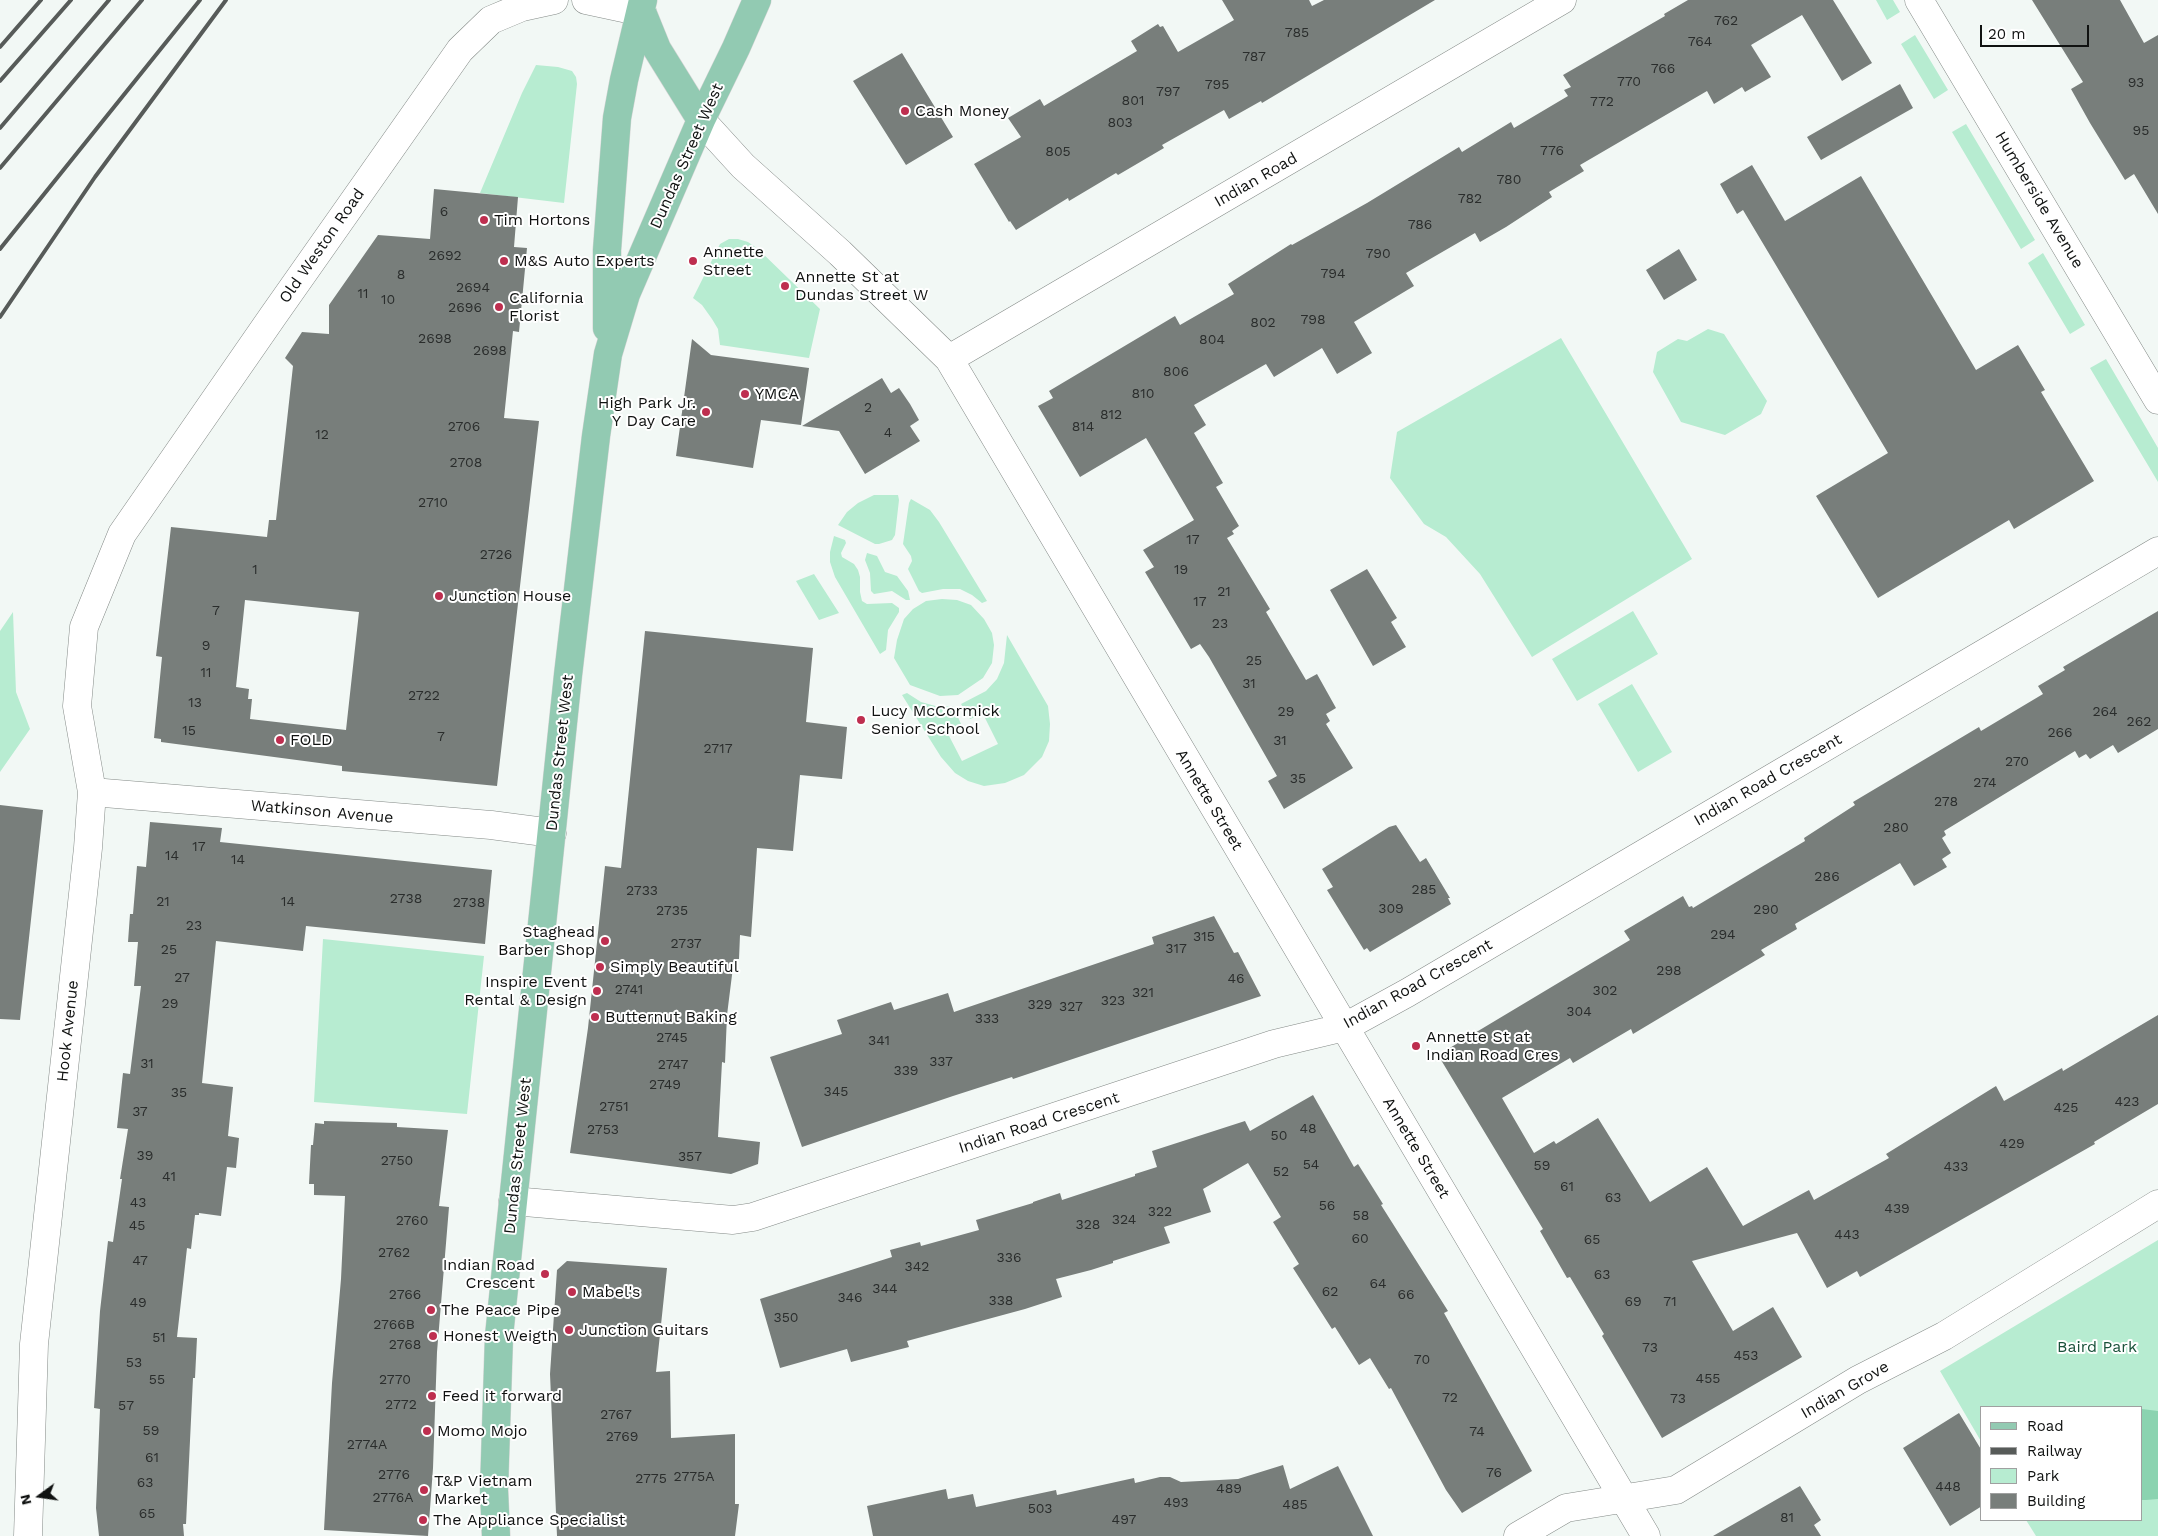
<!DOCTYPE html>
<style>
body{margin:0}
#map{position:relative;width:2158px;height:1536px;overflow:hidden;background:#f2f8f5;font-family:"Work Sans",sans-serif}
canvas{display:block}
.legend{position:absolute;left:1980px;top:1406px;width:162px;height:115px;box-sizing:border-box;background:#fff;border:1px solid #9fa0a0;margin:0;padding:6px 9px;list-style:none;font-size:15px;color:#101211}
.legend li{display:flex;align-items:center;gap:10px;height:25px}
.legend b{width:25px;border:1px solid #9fa0a0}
.north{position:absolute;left:15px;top:1471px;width:50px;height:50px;-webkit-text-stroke:4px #fff;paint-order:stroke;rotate:256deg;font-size:14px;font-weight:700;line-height:20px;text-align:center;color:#101211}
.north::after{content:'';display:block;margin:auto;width:18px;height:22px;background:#101211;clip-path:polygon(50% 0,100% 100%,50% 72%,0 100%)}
.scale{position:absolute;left:1980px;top:25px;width:109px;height:22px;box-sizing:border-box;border:2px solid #101211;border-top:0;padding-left:6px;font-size:15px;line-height:18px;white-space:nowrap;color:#101211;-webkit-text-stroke:4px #fff;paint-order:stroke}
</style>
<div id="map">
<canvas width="2158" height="1536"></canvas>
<ul class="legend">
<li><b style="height:6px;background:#92cab2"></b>Road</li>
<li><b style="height:6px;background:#575b59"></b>Railway</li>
<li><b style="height:14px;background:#b7ecd1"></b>Park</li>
<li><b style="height:14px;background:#787e7b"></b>Building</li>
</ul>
<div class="north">N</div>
<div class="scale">20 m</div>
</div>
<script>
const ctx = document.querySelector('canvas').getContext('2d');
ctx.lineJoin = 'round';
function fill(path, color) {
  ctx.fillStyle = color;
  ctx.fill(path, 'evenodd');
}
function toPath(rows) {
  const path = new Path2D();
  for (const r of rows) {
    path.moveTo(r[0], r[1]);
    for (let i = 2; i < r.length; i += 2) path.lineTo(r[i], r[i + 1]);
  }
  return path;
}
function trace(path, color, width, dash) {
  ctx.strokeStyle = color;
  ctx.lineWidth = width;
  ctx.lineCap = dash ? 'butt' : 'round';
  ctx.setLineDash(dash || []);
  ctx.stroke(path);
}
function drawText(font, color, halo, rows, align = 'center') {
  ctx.font = font + ' "Work Sans",sans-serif';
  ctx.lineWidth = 4;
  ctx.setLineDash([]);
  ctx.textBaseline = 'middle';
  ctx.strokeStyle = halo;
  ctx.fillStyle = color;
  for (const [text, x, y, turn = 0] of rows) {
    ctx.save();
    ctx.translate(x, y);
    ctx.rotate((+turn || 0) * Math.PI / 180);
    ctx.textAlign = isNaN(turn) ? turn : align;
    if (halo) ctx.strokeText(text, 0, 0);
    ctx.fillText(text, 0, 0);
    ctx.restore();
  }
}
fill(toPath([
 [1876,0,1893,0,1900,12,1887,20],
 [1915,35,1948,90,1934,99,1901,44],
 [536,65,558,67,572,71,576,77,577,84,564,203,480,193,522,93],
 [1966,124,2035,240,2021,249,1952,132],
 [729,239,738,239,748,242,758,249,820,309,809,358,720,345,718,329,712,319,702,305,693,298,720,244],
 [2043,253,2085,325,2070,334,2028,263],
 [1708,329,1724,334,1767,401,1761,414,1725,435,1681,422,1653,372,1657,352,1678,339,1687,341],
 [1561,338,1692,559,1532,657,1480,574,1446,537,1424,524,1390,478,1397,432],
 [2106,359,2158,448,2158,482,2090,368],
 [874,495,898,495,899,500,895,535,892,540,879,544,875,544,838,525,847,512,858,503],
 [911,499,930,510,939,522,987,601,982,603,972,595,960,589,943,589,922,593,919,591,908,569,912,561,911,556,903,544,909,503],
 [834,536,845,540,846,543,841,553,842,557,854,564,858,570,860,577,860,592,862,601,867,604,892,603,899,608,899,612,888,630,886,650,880,654,835,577,830,562,830,552],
 [867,553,877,556,885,572,897,576,908,591,910,600,906,600,892,591,874,594,871,591,870,573,865,560],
 [814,574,839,613,819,620,796,581],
 [942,599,957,600,971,605,984,619,992,633,994,645,992,663,983,678,958,695,940,696,910,685,894,658,897,640,904,619,913,609,926,601],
 [1633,611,1658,654,1577,701,1552,659],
 [13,612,16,692,30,729,0,772,0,631],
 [1007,635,1048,706,1050,724,1049,741,1042,757,1024,775,1005,783,984,786,968,781,955,773,941,757,902,695,907,693,921,702,939,707,953,706,961,724,947,732,962,761,998,744,983,714,970,719,961,704,986,691,997,679,1004,663],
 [1632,684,1672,752,1638,772,1598,704],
 [323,939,484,956,467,1114,314,1102],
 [2158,1240,2158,1536,2036,1536,2026,1520,2142,1520,2142,1407,1982,1407,1982,1443,1940,1371]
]), '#b7ecd1');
fill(toPath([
 [2142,1409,2158,1411,2158,1499,2146,1500,2142,1500]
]), '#8bd3b0');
fill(toPath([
 [1222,0,1309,0,1312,6,1324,0,1435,0,1262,103,1261,101,1229,119,1224,110,1162,145,1164,148,1118,175,1116,173,1069,201,1068,198,1016,230,1010,221,1009,222,974,164,1021,137,1008,118,1040,99,1044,106,1137,51,1131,41,1158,24,1160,27,1163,26,1178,52,1234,20],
 [1688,0,1833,0,1872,63,1842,81,1802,15,1751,45,1771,77,1745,92,1742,87,1714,104,1707,91,1580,165,1584,171,1549,192,1552,197,1506,227,1480,242,1475,233,1406,273,1414,286,1354,322,1372,353,1337,374,1322,348,1274,377,1266,364,1194,405,1206,425,1194,433,1223,483,1216,487,1239,526,1232,531,1234,534,1227,538,1270,609,1266,612,1306,680,1317,674,1336,708,1326,714,1330,721,1326,724,1353,768,1284,809,1268,781,1277,776,1209,657,1200,644,1191,649,1145,572,1154,567,1143,550,1194,520,1146,438,1080,477,1038,406,1053,398,1049,391,1175,316,1180,325,1234,294,1228,284,1291,244,1292,245,1367,203,1459,147,1462,152,1511,122,1514,128,1568,96,1564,90,1571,87,1563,75,1665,16,1664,14],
 [2032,0,2120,0,2144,43,2158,35,2158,214,2134,174,2125,180,2090,123,2071,89,2083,82],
 [902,53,953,137,906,165,853,81],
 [1900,84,1913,108,1821,160,1807,137],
 [1752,165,1785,221,1861,176,1976,370,2018,345,2045,390,2041,392,2094,481,2014,529,2009,520,1878,598,1816,496,1888,453,1743,210,1737,214,1720,184],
 [434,189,518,197,514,247,527,248,519,332,513,331,504,418,539,421,497,786,342,771,342,766,161,742,161,739,154,738,162,657,156,656,171,527,267,537,269,520,276,520,293,366,285,358,302,332,329,334,329,305,378,235,430,239],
 [245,600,359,612,346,730,250,719,252,699,248,699,249,689,236,687],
 [1679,249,1697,280,1664,300,1646,270],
 [692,339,711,355,809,368,801,425,761,420,753,468,676,456],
 [882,378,891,393,899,388,910,404,919,420,910,426,920,441,865,474,839,431,802,426],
 [1367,569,1397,618,1391,622,1406,647,1373,666,1330,590],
 [2158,611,2158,729,2118,753,2113,745,2090,759,2086,754,2079,758,2075,751,1944,831,1946,835,1942,838,1951,853,1942,859,1947,867,1914,886,1900,863,1795,924,1797,929,1761,950,1765,955,1633,1034,1631,1029,1573,1063,1570,1058,1502,1098,1534,1153,1554,1141,1556,1144,1598,1118,1650,1202,1707,1167,1743,1226,1809,1190,1814,1200,1889,1158,1886,1154,1996,1086,2004,1101,2062,1068,2063,1071,2158,1015,2158,1104,2094,1142,2095,1144,1860,1277,1857,1271,1827,1288,1797,1233,1692,1261,1733,1331,1773,1307,1802,1357,1662,1438,1602,1336,1604,1334,1570,1277,1567,1278,1540,1231,1543,1229,1438,1055,1630,940,1624,931,1683,896,1689,907,1692,906,1693,908,1805,841,1804,838,1855,805,1853,802,1979,727,1981,731,2043,694,2038,686,2065,670,2063,667],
 [645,631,813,648,806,722,847,727,842,779,800,775,793,851,757,848,751,937,740,935,739,959,734,959,727,1015,725,1063,722,1062,718,1137,760,1142,758,1164,731,1174,570,1153,588,1028,605,866,621,868],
 [0,805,43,810,20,1020,0,1019],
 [150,822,222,828,220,842,492,870,485,944,306,926,303,951,216,941,202,1083,233,1087,228,1136,239,1138,236,1168,227,1167,221,1216,199,1213,199,1215,195,1215,191,1249,187,1248,177,1337,197,1338,195,1378,193,1378,186,1524,183,1524,184,1536,99,1536,96,1508,100,1409,94,1408,100,1311,108,1241,113,1242,122,1179,120,1179,128,1129,117,1128,123,1073,130,1074,141,986,134,986,138,942,128,942,130,914,133,914,137,866,146,867],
 [1396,825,1420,862,1426,858,1450,898,1448,898,1451,904,1370,952,1367,948,1364,950,1327,890,1333,887,1322,869,1389,827],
 [1214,916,1234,953,1238,952,1261,996,1013,1079,1012,1077,953,1096,802,1147,770,1057,842,1034,837,1020,891,1002,894,1010,948,993,954,1012,1154,944,1152,937],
 [1313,1095,1354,1167,1358,1164,1383,1204,1381,1205,1448,1311,1444,1313,1532,1471,1462,1513,1446,1490,1391,1388,1389,1389,1370,1358,1359,1365,1335,1327,1332,1329,1293,1268,1299,1264,1273,1222,1281,1217,1248,1163,1203,1189,1211,1212,1164,1227,1170,1243,1113,1261,1113,1263,1091,1270,1056,1279,1062,1297,1025,1309,907,1341,909,1347,851,1362,847,1349,780,1368,760,1299,892,1257,890,1250,920,1242,921,1246,979,1230,976,1220,1033,1203,1033,1202,1060,1193,1062,1200,1135,1176,1135,1174,1157,1167,1152,1151,1245,1121,1250,1131],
 [324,1121,397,1123,397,1127,448,1130,439,1206,449,1207,437,1352,433,1468,428,1536,324,1530,332,1383,341,1279,345,1196,314,1195,314,1184,309,1184,311,1145,313,1145,315,1123,324,1124],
 [567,1261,667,1268,656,1372,670,1371,671,1438,735,1434,735,1504,739,1504,735,1536,557,1536,550,1374,557,1270],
 [1959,1413,1982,1451,1982,1506,1950,1526,1903,1448],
 [1283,1465,1290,1489,1338,1466,1373,1536,873,1536,867,1506,946,1489,948,1499,973,1494,976,1507,1056,1490,1057,1495,1134,1478,1135,1483,1160,1477,1170,1477,1181,1482,1238,1479],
 [1800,1486,1821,1520,1814,1525,1821,1536,1713,1536]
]), '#787e7b');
const minor = toPath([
 [586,0,642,12],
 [1919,0,2158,400],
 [701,120,743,166,840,253,949,359,1646,1536],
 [949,359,1562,0],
 [92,792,491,825,552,833],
 [513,1201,733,1220,753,1217,1274,1044,1345,1027,1407,993,2158,551],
 [28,1536,34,1344,88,848,92,792,77,706,84,627,122,534,273,316,460,50,491,20,522,7,554,0],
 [1518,1536,1566,1508,1676,1490,1858,1380,1944,1336,2158,1204]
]);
const major = toPath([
 [642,12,657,49,701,120],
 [607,328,607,250,617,118,624,80,643,0],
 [496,1536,494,1490,499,1336,568,675,596,436,608,354,626,294,701,120,736,48,757,0]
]);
trace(minor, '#848a87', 29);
trace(major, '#d4d4d4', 29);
trace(minor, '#fff', 28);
trace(major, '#92cab2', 28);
trace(toPath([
 [0,47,41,0],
 [0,81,71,0],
 [0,128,109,0],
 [0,168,142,0],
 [0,249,200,0],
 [0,317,95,177,226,0]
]), '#575b59', 4);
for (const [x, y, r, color] of [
 [905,111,5,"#be2e4f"],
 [484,220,5,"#be2e4f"],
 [504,261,5,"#be2e4f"],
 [693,261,5,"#be2e4f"],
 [785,286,5,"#be2e4f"],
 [499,307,5,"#be2e4f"],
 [745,394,5,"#be2e4f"],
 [706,412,5,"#be2e4f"],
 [439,596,5,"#be2e4f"],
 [861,720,5,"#be2e4f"],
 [280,740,5,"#be2e4f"],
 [605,941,5,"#be2e4f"],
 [600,967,5,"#be2e4f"],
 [597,991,5,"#be2e4f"],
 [595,1017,5,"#be2e4f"],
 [1416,1046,5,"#be2e4f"],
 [545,1274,5,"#be2e4f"],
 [572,1292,5,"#be2e4f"],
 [431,1310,5,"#be2e4f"],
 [569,1330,5,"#be2e4f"],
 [433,1336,5,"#be2e4f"],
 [432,1396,5,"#be2e4f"],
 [427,1431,5,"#be2e4f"],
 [424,1490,5,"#be2e4f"],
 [423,1520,5,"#be2e4f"]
]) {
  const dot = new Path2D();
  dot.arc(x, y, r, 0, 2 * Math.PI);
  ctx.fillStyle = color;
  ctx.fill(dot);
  trace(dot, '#fff', 2);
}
drawText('14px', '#2a2d2c', null, [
 ["762",1726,21],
 ["785",1297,33],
 ["764",1700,42],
 ["787",1254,57],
 ["766",1663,69],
 ["770",1629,82],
 ["93",2136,83],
 ["795",1217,85],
 ["797",1168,92],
 ["801",1133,101],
 ["772",1602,102],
 ["803",1120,123],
 ["95",2141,131],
 ["776",1552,151],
 ["805",1058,152],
 ["780",1509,180],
 ["782",1470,199],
 ["6",444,212],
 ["786",1420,225],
 ["790",1378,254],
 ["2692",445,256],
 ["794",1333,274],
 ["8",401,275],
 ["2694",473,288],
 ["11",363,294],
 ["10",388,300],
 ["2696",465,308],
 ["798",1313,320],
 ["802",1263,323],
 ["2698",435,339],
 ["804",1212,340],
 ["2698",490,351],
 ["806",1176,372],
 ["810",1143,394],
 ["2",868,408],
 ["812",1111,415],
 ["2706",464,427],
 ["814",1083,427],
 ["4",888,433],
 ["12",322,435],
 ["2708",466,463],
 ["2710",433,503],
 ["17",1193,540],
 ["2726",496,555],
 ["1",255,570],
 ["19",1181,570],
 ["21",1224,592],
 ["17",1200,602],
 ["7",216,611],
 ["23",1220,624],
 ["9",206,646],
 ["25",1254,661],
 ["11",206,673],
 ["31",1249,684],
 ["2722",424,696],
 ["13",195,703],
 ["29",1286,712],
 ["264",2105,712],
 ["262",2139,722],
 ["15",189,731],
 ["266",2060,733],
 ["7",441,737],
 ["31",1280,741],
 ["2717",718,749],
 ["270",2017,762],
 ["35",1298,779],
 ["274",1985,783],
 ["278",1946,802],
 ["280",1896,828],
 ["17",199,847],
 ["14",172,856],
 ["14",238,860],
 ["286",1827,877],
 ["285",1424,890],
 ["2733",642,891],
 ["2738",406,899],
 ["21",163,902],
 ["14",288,902],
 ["2738",469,903],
 ["309",1391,909],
 ["290",1766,910],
 ["2735",672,911],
 ["23",194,926],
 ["294",1723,935],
 ["315",1204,937],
 ["2737",686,944],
 ["317",1176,949],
 ["25",169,950],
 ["298",1669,971],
 ["27",182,978],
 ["46",1236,979],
 ["2741",629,990],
 ["302",1605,991],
 ["321",1143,993],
 ["323",1113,1001],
 ["29",170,1004],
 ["329",1040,1005],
 ["327",1071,1007],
 ["304",1579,1012],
 ["333",987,1019],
 ["2745",672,1038],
 ["341",879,1041],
 ["337",941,1062],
 ["31",147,1064],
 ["2747",673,1065],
 ["339",906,1071],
 ["2749",665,1085],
 ["345",836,1092],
 ["35",179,1093],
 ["423",2127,1102],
 ["2751",614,1107],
 ["425",2066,1108],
 ["37",140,1112],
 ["48",1308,1129],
 ["2753",603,1130],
 ["50",1279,1136],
 ["429",2012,1144],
 ["39",145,1156],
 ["357",690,1157],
 ["2750",397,1161],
 ["54",1311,1165],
 ["59",1542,1166],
 ["433",1956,1167],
 ["52",1281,1172],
 ["41",169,1177],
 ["61",1567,1187],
 ["63",1613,1198],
 ["43",138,1203],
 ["56",1327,1206],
 ["439",1897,1209],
 ["322",1160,1212],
 ["58",1361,1216],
 ["324",1124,1220],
 ["2760",412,1221],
 ["328",1088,1225],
 ["45",137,1226],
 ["443",1847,1235],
 ["60",1360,1239],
 ["65",1592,1240],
 ["2762",394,1253],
 ["336",1009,1258],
 ["47",140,1261],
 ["342",917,1267],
 ["63",1602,1275],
 ["64",1378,1284],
 ["344",885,1289],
 ["62",1330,1292],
 ["2766",405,1295],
 ["66",1406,1295],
 ["346",850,1298],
 ["338",1001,1301],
 ["69",1633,1302],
 ["71",1670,1302],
 ["49",138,1303],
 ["350",786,1318],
 ["2766B",394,1325],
 ["51",159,1338],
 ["2768",405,1345],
 ["73",1650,1348],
 ["453",1746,1356],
 ["70",1422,1360],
 ["53",134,1363],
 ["455",1708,1379],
 ["55",157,1380],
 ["2770",395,1380],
 ["72",1450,1398],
 ["73",1678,1399],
 ["2772",401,1405],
 ["57",126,1406],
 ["2767",616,1415],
 ["59",151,1431],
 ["74",1477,1432],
 ["2769",622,1437],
 ["2774A",367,1445],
 ["61",152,1458],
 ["76",1494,1473],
 ["2776",394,1475],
 ["2775A",694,1477],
 ["2775",651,1479],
 ["63",145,1483],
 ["448",1948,1487],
 ["489",1229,1489],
 ["2776A",393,1498],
 ["493",1176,1503],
 ["485",1295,1505],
 ["503",1040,1509],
 ["65",147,1514],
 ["81",1787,1518],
 ["497",1124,1520]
]);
drawText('16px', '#101211', '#fff', [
 ["Cash Money",915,111],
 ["Tim Hortons",494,220],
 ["Annette",703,252],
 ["Street",703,270],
 ["M&S Auto Experts",514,261],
 ["Annette St at",795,277],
 ["Dundas Street W",795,295],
 ["California",509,298],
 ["Florist",509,316],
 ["YMCA",755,394],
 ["High Park Jr.",696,403,"right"],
 ["Y Day Care",696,421,"right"],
 ["Junction House",449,596],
 ["Lucy McCormick",871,711],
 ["Senior School",871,729],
 ["FOLD",290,740],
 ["Staghead",595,932,"right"],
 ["Barber Shop",595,950,"right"],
 ["Simply Beautiful",610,967],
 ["Inspire Event",587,982,"right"],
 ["Rental & Design",587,1000,"right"],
 ["Butternut Baking",605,1017],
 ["Annette St at",1426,1037],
 ["Indian Road Cres",1426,1055],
 ["Indian Road",535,1265,"right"],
 ["Crescent",535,1283,"right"],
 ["Mabel's",582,1292],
 ["The Peace Pipe",441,1310],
 ["Junction Guitars",579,1330],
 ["Honest Weigth",443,1336],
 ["Feed it forward",442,1396],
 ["Momo Mojo",437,1431],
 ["T&P Vietnam",434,1481],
 ["Market",434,1499],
 ["The Appliance Specialist",433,1520]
], 'left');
drawText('16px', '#101211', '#fff', [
 ["Dundas Street West",687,156,-66],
 ["Indian Road",1256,180,-30],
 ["Humberside Avenue",2039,200,59],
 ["Old Weston Road",322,246,-55],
 ["Dundas Street West",560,753,-84],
 ["Indian Road Crescent",1768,780,-30],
 ["Annette Street",1209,800,59],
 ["Watkinson Avenue",322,812,5],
 ["Indian Road Crescent",1418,984,-29],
 ["Hook Avenue",68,1031,-84],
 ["Indian Road Crescent",1039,1123,-18],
 ["Annette Street",1416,1148,59],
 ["Dundas Street West",518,1156,-84],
 ["Indian Grove",1845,1390,-30]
]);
drawText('16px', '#19513a', '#fff', [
 ["Baird Park",2097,1347]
]);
</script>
